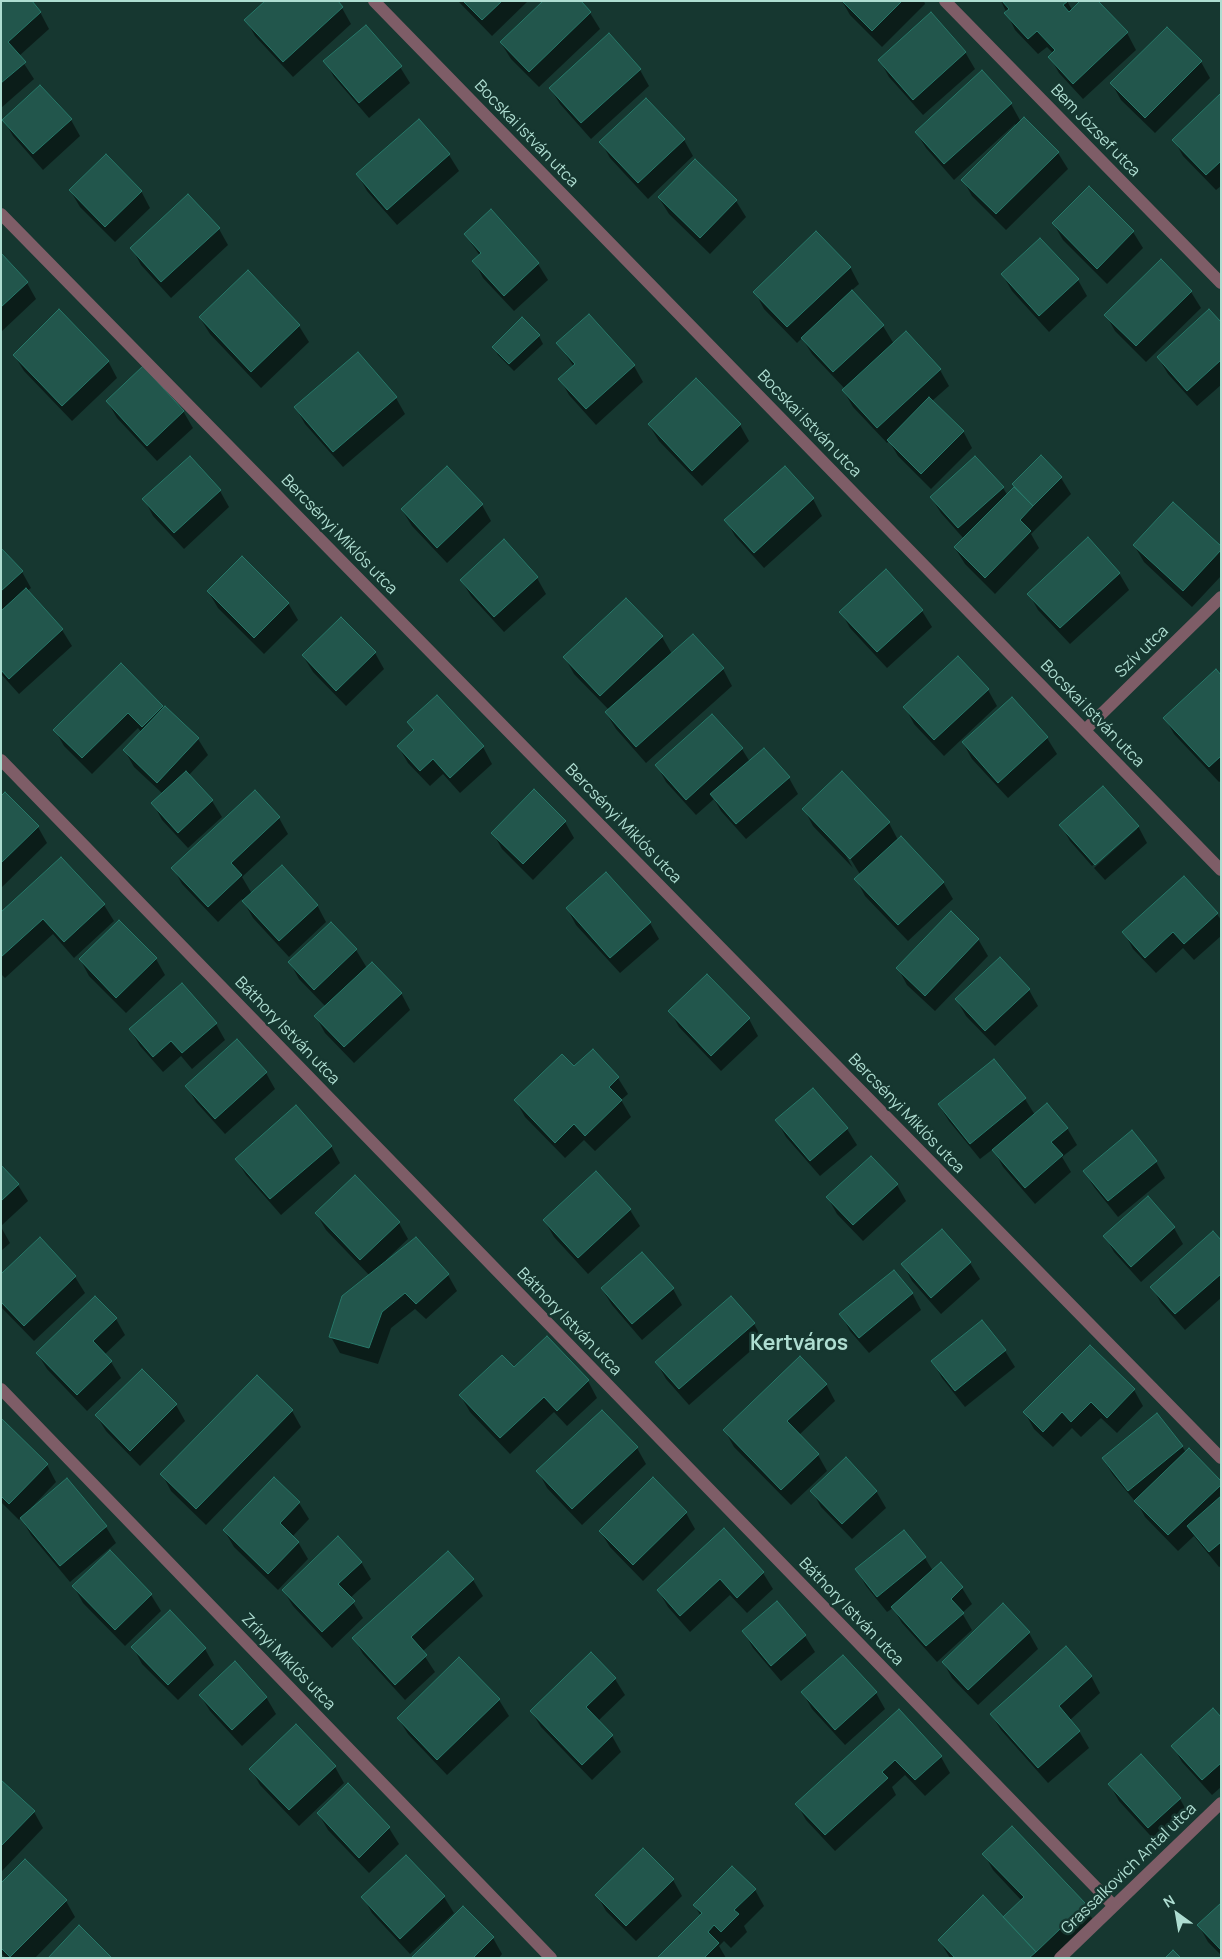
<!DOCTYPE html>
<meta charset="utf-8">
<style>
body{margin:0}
#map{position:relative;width:1222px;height:1959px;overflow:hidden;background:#163730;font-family:Manrope,sans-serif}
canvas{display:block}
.frame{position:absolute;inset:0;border:2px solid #aeddd1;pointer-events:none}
.north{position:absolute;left:1152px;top:1889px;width:50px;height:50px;-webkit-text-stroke:4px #163730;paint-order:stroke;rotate:328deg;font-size:14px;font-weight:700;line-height:20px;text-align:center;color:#aeddd1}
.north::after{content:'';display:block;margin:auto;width:18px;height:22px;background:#aeddd1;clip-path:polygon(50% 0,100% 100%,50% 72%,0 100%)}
</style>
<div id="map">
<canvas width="1222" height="1959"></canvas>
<div class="frame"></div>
<div class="north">N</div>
</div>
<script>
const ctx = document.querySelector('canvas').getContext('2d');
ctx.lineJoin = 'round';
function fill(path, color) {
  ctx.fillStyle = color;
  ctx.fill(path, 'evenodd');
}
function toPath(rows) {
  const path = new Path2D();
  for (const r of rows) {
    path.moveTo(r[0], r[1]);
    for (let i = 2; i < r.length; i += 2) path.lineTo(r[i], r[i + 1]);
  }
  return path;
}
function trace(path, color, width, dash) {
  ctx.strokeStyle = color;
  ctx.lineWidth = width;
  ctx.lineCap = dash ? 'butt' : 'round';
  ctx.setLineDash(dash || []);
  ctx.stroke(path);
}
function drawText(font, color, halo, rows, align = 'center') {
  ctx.font = font + ' Manrope,sans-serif';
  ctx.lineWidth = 5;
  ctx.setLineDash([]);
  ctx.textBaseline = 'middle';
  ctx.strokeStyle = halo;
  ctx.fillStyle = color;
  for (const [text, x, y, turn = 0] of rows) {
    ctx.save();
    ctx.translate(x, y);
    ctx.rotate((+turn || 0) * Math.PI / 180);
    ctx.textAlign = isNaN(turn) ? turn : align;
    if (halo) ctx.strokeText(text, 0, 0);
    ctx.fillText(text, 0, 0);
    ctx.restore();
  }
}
fill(toPath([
 [1,1,40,12,49,29,19,56,34,79,1,108],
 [458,1,528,1,492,36],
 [842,1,924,1,925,4,882,47,850,15],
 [1001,1,1067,1,1072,10,1127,33,1136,50,1083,99,1059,73,1050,57,1054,54,1047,47,1038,54,1015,30],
 [342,8,351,24,293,77,255,36,246,20],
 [590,13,600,29,539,87,511,59,501,43],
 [965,52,975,69,923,115,889,77,880,61],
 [325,61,400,67,410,83,369,118,334,77],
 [1201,62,1210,78,1155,133,1121,100,1112,84],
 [640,70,649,86,591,139,560,104,550,88],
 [1221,95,1221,186,1216,190,1183,156,1174,140],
 [1011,104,1021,122,1024,119,1058,153,1068,169,1006,230,972,196,963,180,1017,126,1015,124,954,180,926,148,916,132],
 [4,120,71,120,80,136,43,170,13,136],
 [419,121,449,155,459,171,397,225,367,191,358,175],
 [684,140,693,156,648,199,610,158,601,142],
 [695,161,736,201,746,217,710,254,669,214,659,198],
 [1089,188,1133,232,1143,248,1107,284,1063,240,1053,223],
 [70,190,141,191,150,208,115,242,80,207],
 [188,196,219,229,228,245,171,298,141,265,132,248],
 [491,211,538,264,548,280,514,311,483,278,474,261,480,256,465,234],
 [1,255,27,283,36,299,1,332],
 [1161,260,1191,292,1201,308,1146,362,1115,331,1106,315],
 [850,267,859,284,851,291,883,326,894,344,940,370,949,386,932,401,963,431,972,448,931,489,898,456,889,441,887,443,853,407,843,390,845,389,812,354,802,338,797,343,764,309,755,292],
 [248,272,299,326,309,342,261,388,210,334,200,318],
 [1002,274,1078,280,1087,296,1049,332,1012,291],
 [522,319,539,336,543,344,514,371,498,355,494,347],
 [1221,324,1221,385,1197,406,1168,374,1158,357],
 [558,343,634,366,643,382,596,425,569,395,560,379,574,367],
 [14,355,108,361,117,378,72,421,24,371],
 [396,398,405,414,343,467,305,424,296,408],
 [107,401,183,411,193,428,157,461,117,418],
 [649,425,740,425,749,441,702,486,659,441],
 [1041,457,1061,478,1071,494,1031,534,1039,548,995,594,965,564,955,548,964,539,941,513,931,497,1003,488,1008,496,1015,488,1013,484],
 [785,468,813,499,822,516,764,568,735,536,726,520],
 [220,491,229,507,184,549,153,516,144,499],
 [482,505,491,521,447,563,412,526,402,510],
 [1134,545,1221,548,1221,576,1192,607,1144,562],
 [1,550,22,572,31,588,27,591,62,630,72,646,19,694,1,674],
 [1119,573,1129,590,1070,644,1038,610,1029,594],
 [537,578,546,594,504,632,471,596,461,580],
 [208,591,288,603,298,620,264,654,218,608],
 [626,599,662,637,672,654,723,669,732,686,646,763,616,729,606,713,609,710,574,674,565,658],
 [922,611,932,627,887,668,850,628,841,612],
 [375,653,384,669,346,706,313,672,303,656],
 [958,657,988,690,997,706,944,756,914,724,905,707],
 [121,665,164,709,198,739,208,755,189,775,212,801,222,817,188,848,162,820,153,803,163,794,134,767,125,751,142,733,138,728,92,774,64,746,55,730],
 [1221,676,1221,781,1219,782,1174,734,1165,718],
 [437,697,483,747,492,764,460,793,443,774,430,786,408,763,398,746,414,731,409,722],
 [712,715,742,749,750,762,789,778,798,794,746,839,721,811,714,799,696,815,666,782,657,765],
 [1047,738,1057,754,1008,798,972,759,963,743],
 [1103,787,1138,826,1147,843,1105,880,1094,868,1137,829,1137,826,1092,866,1070,841,1061,825],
 [1,797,38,827,47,843,1,888],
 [804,809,889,823,898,840,943,882,953,899,908,941,865,896,856,879,861,876,847,853,845,854,853,868,813,826],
 [279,818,288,834,242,877,252,894,317,905,326,922,289,957,253,918,242,899,218,922,182,884,173,868],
 [565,822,574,838,533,880,502,849,493,833],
 [61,859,104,905,114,921,74,958,53,934,5,978,1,974,1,914],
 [1184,877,1217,914,1221,920,1221,936,1194,960,1183,948,1156,973,1133,949,1124,932],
 [567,908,650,923,659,939,620,973,576,925],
 [331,923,356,950,367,968,401,993,410,1010,354,1063,325,1033,316,1017,326,1007,299,979,290,963],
 [978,939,988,956,935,1011,907,985,898,968],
 [80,959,156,959,165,975,126,1013,89,976],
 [1000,959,1029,990,1038,1006,995,1046,966,1016,956,999],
 [707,976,749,1019,758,1036,721,1071,679,1027,670,1011],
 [216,1024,225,1040,192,1069,181,1056,163,1072,140,1046,130,1029],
 [593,1051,618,1078,628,1094,621,1100,631,1117,595,1151,584,1140,565,1158,525,1117,516,1101,574,1068],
 [266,1073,275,1089,225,1134,196,1102,187,1086],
 [813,1090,847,1129,857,1145,820,1176,786,1137,777,1121],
 [1025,1099,1035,1115,1067,1128,1077,1145,1062,1157,1071,1172,1035,1204,1003,1167,993,1149,980,1159,949,1121,939,1105],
 [1132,1132,1156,1162,1165,1178,1118,1217,1094,1187,1084,1171],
 [331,1146,340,1163,281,1215,246,1175,236,1159],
 [1,1167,18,1185,28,1201,1,1226],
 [596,1173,630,1210,640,1226,588,1274,554,1237,544,1220],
 [355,1177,399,1223,408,1239,386,1260,387,1262,448,1275,457,1291,426,1319,415,1309,391,1328,378,1364,340,1353,331,1337,370,1276,326,1230,316,1213],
 [897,1185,906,1201,863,1241,837,1214,828,1198],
 [1148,1198,1174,1228,1183,1244,1141,1282,1114,1252,1105,1236],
 [1,1227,10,1243,1,1251],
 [941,1230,970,1263,980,1279,941,1314,912,1281,903,1264],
 [40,1239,75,1277,85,1293,34,1341,1,1307,1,1275],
 [1221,1241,1221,1298,1185,1330,1161,1303,1152,1287],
 [602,1289,673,1289,682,1305,642,1340,612,1305],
 [912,1293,921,1310,869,1353,850,1331,841,1314],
 [116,1319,125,1335,104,1355,111,1362,121,1378,87,1411,47,1369,37,1353],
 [982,1322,1005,1351,1015,1367,965,1407,942,1378,933,1362],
 [754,1324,763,1340,689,1405,666,1379,657,1363],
 [514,1369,588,1381,597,1398,567,1426,554,1412,510,1454,470,1412,460,1395],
 [826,1384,835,1401,799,1435,818,1455,827,1471,791,1505,734,1447,725,1431],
 [1134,1390,1143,1406,1117,1433,1101,1418,1081,1437,1072,1428,1053,1447,1034,1429,1025,1413],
 [176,1405,185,1421,140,1466,106,1431,96,1415],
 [292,1411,301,1427,206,1525,171,1491,162,1474],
 [1,1420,47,1465,56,1482,31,1508,32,1509,67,1480,106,1527,116,1543,70,1582,31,1535,21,1518,19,1520,1,1502],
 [1182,1446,1186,1453,1221,1483,1221,1566,1219,1567,1194,1536,1178,1551,1145,1517,1139,1506,1113,1475,1103,1459],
 [637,1448,646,1464,582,1525,547,1488,538,1471],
 [274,1478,299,1503,309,1519,292,1537,298,1542,308,1559,278,1590,234,1547,224,1530],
 [812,1491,876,1491,886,1508,852,1539,821,1507],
 [686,1513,695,1529,643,1581,610,1547,600,1531],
 [724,1530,763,1573,773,1589,747,1613,730,1595,690,1632,668,1607,658,1590],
 [448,1552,473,1580,483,1596,422,1652,435,1672,405,1700,363,1654,354,1638],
 [925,1558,933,1571,962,1588,972,1604,962,1613,972,1630,937,1662,902,1623,893,1608,887,1612,866,1586,857,1570],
 [361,1562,371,1579,350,1598,363,1618,332,1648,293,1606,283,1590],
 [74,1587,151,1595,161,1611,125,1646,83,1603],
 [777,1603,805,1636,815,1652,781,1681,753,1648,744,1632],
 [1029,1633,1038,1649,978,1705,952,1678,943,1662],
 [133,1647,205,1649,214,1665,178,1700,142,1664],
 [591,1654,615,1679,625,1695,598,1721,612,1736,621,1752,592,1780,541,1727,531,1711],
 [1091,1676,1100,1693,1070,1720,1079,1731,1089,1748,1048,1783,1001,1730,991,1714],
 [803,1693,876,1693,885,1709,845,1745,812,1709],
 [200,1695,266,1697,276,1714,242,1746,210,1711],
 [499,1700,509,1716,447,1775,408,1734,398,1718],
 [899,1711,941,1757,950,1773,925,1796,905,1775,892,1787,896,1795,835,1851,806,1820,797,1804],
 [1221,1719,1221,1787,1212,1795,1182,1762,1173,1746],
 [335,1767,344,1783,299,1826,260,1785,251,1769],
 [1,1782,34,1812,43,1828,1,1872],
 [348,1785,389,1828,399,1844,369,1873,328,1830,318,1813],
 [1110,1785,1180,1799,1189,1815,1158,1844,1119,1801],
 [1012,1828,1085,1905,1094,1922,1055,1958,950,1958,939,1940,1003,1919,1022,1901,993,1870,984,1854],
 [406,1857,444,1897,454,1913,410,1954,372,1913,363,1897],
 [673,1880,682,1896,636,1941,606,1911,597,1895],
 [1,1884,66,1901,75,1917,35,1958,6,1958,1,1953],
 [755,1890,764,1906,744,1926,747,1932,731,1948,724,1941,719,1946,726,1958,659,1958,701,1916,694,1905],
 [1221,1905,1221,1955,1208,1942,1199,1926],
 [493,1938,502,1954,499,1958,412,1958]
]), '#0007');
const building = toPath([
 [1,1,32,1,41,12,8,42,26,62,1,83,1,1],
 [265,1,338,1,343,7,283,62,244,20,265,1],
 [463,1,502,1,482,20,463,1],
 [543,1,581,1,591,12,529,72,500,42,543,1],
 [842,1,902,1,872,31,842,1],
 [1002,1,1068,1,1063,5,1069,12,1080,1,1098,1,1128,32,1073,84,1048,57,1055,50,1037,31,1028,39,1004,13,1009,9,1002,1],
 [931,12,966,52,913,100,878,60,931,12],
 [366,25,402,66,359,103,323,61,366,25],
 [1167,27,1202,61,1145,118,1110,83,1167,27],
 [609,33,641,69,581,123,549,88,609,33],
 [982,70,1012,103,944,164,915,132,982,70],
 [40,85,72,119,33,154,2,120,40,85],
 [1221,93,1221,161,1206,175,1172,140,1221,93],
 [646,98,685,139,638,183,599,142,646,98],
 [1024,117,1059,152,996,214,961,180,1024,117],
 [419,119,450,154,387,210,356,174,419,119],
 [106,154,142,191,105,227,69,190,106,154],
 [695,159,737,200,700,238,658,197,695,159],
 [1089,186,1134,231,1097,269,1052,223,1089,186],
 [188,194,220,228,161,282,130,248,188,194],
 [491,209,539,263,504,296,472,261,481,253,464,234,491,209],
 [816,231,851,267,787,327,753,292,816,231],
 [1040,238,1079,279,1039,316,1001,274,1040,238],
 [1,253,28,282,1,307,1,253],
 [1161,259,1192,291,1136,346,1104,315,1161,259],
 [248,270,300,325,251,372,199,317,248,270],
 [852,290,884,325,833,372,801,338,852,290],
 [59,309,109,361,62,406,13,355,59,309],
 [1209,309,1221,322,1221,360,1187,391,1157,357,1209,309],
 [589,314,635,365,586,409,558,379,575,364,556,343,589,314],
 [522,317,540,335,509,364,492,347,522,317],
 [906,331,941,369,877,428,842,390,906,331],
 [358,352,397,397,333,452,294,407,358,352],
 [143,366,184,411,147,446,106,401,143,366],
 [696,378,741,424,692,471,648,424,696,378],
 [929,397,964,431,921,474,887,440,929,397],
 [1041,455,1062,477,1033,506,1012,484,1041,455],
 [190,456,221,490,174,533,142,499,190,456],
 [975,456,1004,487,958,528,930,497,975,456],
 [447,466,483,504,437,548,401,509,447,466],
 [785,466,814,498,754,553,724,520,785,466],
 [1014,487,1033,506,1020,520,1031,531,985,578,954,547,1014,487],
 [1173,502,1221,546,1221,550,1183,591,1133,545,1173,502],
 [1088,537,1120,573,1060,628,1027,594,1088,537],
 [504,539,538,577,494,617,460,580,504,539],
 [1,548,23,571,1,591,1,548],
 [242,556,289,603,254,638,207,591,242,556],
 [886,569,923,610,877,652,839,612,886,569],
 [26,588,63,629,9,679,1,670,1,611,26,588],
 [626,598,663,636,600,696,563,657,626,598],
 [341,617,376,652,336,691,302,655,341,617],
 [693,634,724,668,636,747,605,712,693,634],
 [958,656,989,689,934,740,903,707,958,656],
 [121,663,163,706,142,727,128,713,82,758,53,730,121,663],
 [1216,669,1221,675,1221,756,1209,767,1163,718,1216,669],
 [437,695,484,746,450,778,433,759,420,771,397,746,414,730,407,722,437,695],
 [1012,697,1048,737,998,783,962,742,1012,697],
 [165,706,199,738,157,783,123,750,165,706],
 [712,714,743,748,686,800,655,765,712,714],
 [764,748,790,777,736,824,710,794,764,748],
 [186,771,213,800,178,833,151,803,186,771],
 [842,771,890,822,850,859,802,809,842,771],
 [1103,786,1139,826,1095,865,1059,825,1103,786],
 [534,789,566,821,523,864,491,833,534,789],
 [255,790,280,817,231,863,242,875,208,907,171,868,255,790],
 [5,792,39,826,1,863,1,796,5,792],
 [901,836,944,882,898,925,854,879,901,836],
 [61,857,105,904,64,942,43,919,1,957,1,912,61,857],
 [282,865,318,905,279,941,242,901,282,865],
 [606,872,651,922,610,958,566,908,606,872],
 [1184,876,1218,913,1184,944,1173,932,1145,958,1122,932,1184,876],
 [951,911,979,939,925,996,896,968,951,911],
 [119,920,157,958,116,998,79,959,119,920],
 [331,922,357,949,314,990,288,962,331,922],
 [1000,957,1030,989,985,1031,955,999,1000,957],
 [372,962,402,993,344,1047,314,1016,372,962],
 [707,974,750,1018,711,1056,668,1011,707,974],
 [182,983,217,1023,182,1053,171,1041,153,1057,129,1029,182,983],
 [237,1039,267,1072,215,1119,185,1086,237,1039],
 [593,1049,619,1077,609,1087,622,1100,585,1136,574,1124,555,1143,514,1100,562,1054,574,1066,593,1049],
 [994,1059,1026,1098,970,1144,938,1104,994,1059],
 [813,1088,848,1128,810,1161,775,1120,813,1088],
 [1047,1103,1068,1128,1051,1142,1063,1155,1025,1188,992,1150,1047,1103],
 [296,1105,332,1146,270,1199,235,1159,296,1105],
 [1132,1130,1157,1161,1108,1201,1083,1171,1132,1130],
 [871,1156,898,1184,853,1225,826,1197,871,1156],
 [1,1165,19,1184,1,1201,1,1165],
 [596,1171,631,1209,578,1258,543,1220,596,1171],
 [355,1175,400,1222,360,1260,315,1213,355,1175],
 [1148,1196,1175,1227,1131,1267,1103,1236,1148,1196],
 [942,1229,971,1262,931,1298,901,1264,942,1229],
 [1213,1231,1221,1240,1221,1274,1175,1314,1150,1287,1213,1231],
 [40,1237,76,1276,24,1326,1,1302,1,1274,40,1237],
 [416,1237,449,1274,416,1304,405,1293,382,1312,369,1348,329,1337,342,1296,416,1237],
 [642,1252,674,1288,632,1324,601,1288,642,1252],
 [894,1270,913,1293,859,1338,839,1314,894,1270],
 [95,1296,117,1318,93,1341,112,1361,77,1395,36,1353,95,1296],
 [731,1296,755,1323,679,1389,655,1362,731,1296],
 [982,1320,1006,1350,955,1391,931,1361,982,1320],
 [547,1336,589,1380,557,1411,544,1397,500,1438,459,1395,502,1355,514,1367,547,1336],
 [1090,1345,1135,1389,1107,1418,1091,1402,1071,1422,1062,1412,1043,1432,1023,1412,1090,1345],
 [800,1356,827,1384,787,1421,819,1454,781,1490,723,1430,800,1356],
 [142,1369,177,1404,130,1451,95,1415,142,1369],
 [257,1375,293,1410,196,1509,160,1474,257,1375],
 [602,1410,638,1447,572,1509,536,1471,602,1410],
 [1157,1413,1183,1446,1128,1491,1102,1458,1157,1413],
 [1,1418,48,1464,9,1504,1,1496,1,1418],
 [1189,1448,1221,1481,1221,1485,1168,1535,1134,1501,1189,1448],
 [846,1457,877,1491,842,1524,810,1491,846,1457],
 [274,1477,300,1502,280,1523,299,1542,268,1574,223,1530,274,1477],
 [653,1477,687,1512,633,1565,599,1531,653,1477],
 [67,1478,107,1526,60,1566,20,1518,67,1478],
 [1221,1496,1221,1542,1209,1552,1187,1526,1221,1496],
 [724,1528,764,1572,737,1598,720,1579,680,1616,657,1590,724,1528],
 [904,1530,926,1557,877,1597,855,1569,904,1530],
 [338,1536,362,1562,338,1584,355,1601,322,1632,282,1590,338,1536],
 [110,1550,152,1594,115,1630,72,1586,110,1550],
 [448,1551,474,1579,411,1637,427,1655,395,1685,352,1638,448,1551],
 [941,1562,963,1587,951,1599,964,1613,926,1646,891,1607,941,1562],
 [777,1601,806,1635,771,1666,742,1631,777,1601],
 [1003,1603,1030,1632,968,1690,942,1662,1003,1603],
 [170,1610,206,1648,168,1685,131,1647,170,1610],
 [1066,1646,1092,1676,1059,1706,1080,1731,1038,1768,990,1714,1066,1646],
 [591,1652,616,1678,586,1707,613,1735,582,1765,530,1711,591,1652],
 [843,1655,877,1692,835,1730,801,1692,843,1655],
 [459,1657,500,1699,437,1760,397,1718,459,1657],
 [235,1661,267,1697,232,1730,199,1695,235,1661],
 [1213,1708,1221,1717,1221,1763,1202,1780,1171,1746,1213,1708],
 [899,1709,942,1756,915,1780,895,1760,882,1772,888,1778,825,1835,795,1804,899,1709],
 [296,1724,336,1766,289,1810,249,1769,296,1724],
 [1141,1754,1181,1798,1148,1828,1108,1784,1141,1754],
 [1,1780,35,1811,1,1846,1,1780],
 [348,1783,390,1827,359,1858,317,1813,348,1783],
 [1012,1826,1086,1904,1036,1952,1003,1917,1024,1897,982,1854,1012,1826],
 [643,1848,674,1879,626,1926,595,1895,643,1848],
 [406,1855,445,1896,400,1939,361,1897,406,1855],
 [25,1859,67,1900,10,1957,1,1948,1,1883,25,1859],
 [732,1866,756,1889,734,1910,739,1914,721,1932,714,1925,708,1932,719,1943,704,1958,657,1958,702,1913,693,1905,732,1866],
 [983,1895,1036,1952,1029,1958,955,1958,938,1940,983,1895],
 [1221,1903,1221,1950,1197,1925,1221,1903],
 [463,1906,494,1937,473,1958,411,1958,463,1906],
 [79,1925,112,1958,48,1958,79,1925],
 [1173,1950,1181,1958,1165,1958,1173,1950]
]);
fill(building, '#22564c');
trace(building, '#277869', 1);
trace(toPath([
 [374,1,1221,870],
 [945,1,1221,283],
 [1,214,1221,1458],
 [1085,730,1221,597],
 [1,760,1114,1906],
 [1,1389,551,1958],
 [1060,1958,1221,1803]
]), '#7e5d67', 12);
drawText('16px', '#aeddd1', '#163730', [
 ["Bem József utca",1095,131,46],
 ["Bocskai István utca",526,134,46],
 ["Bocskai István utca",809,424,46],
 ["Bercsényi Miklós utca",339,535,46],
 ["Szív utca",1142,652,-44],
 ["Bocskai István utca",1092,714,46],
 ["Bercsényi Miklós utca",623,824,46],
 ["Báthory István utca",287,1031,46],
 ["Bercsényi Miklós utca",906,1114,46],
 ["Báthory István utca",569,1322,46],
 ["Báthory István utca",851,1612,46],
 ["Zrínyi Miklós utca",288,1662,46],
 ["Grassalkovich Antal utca",1129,1869,-44]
]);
drawText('bold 21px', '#aeddd1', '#163730', [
 ["Kertváros",799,1344]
]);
</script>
